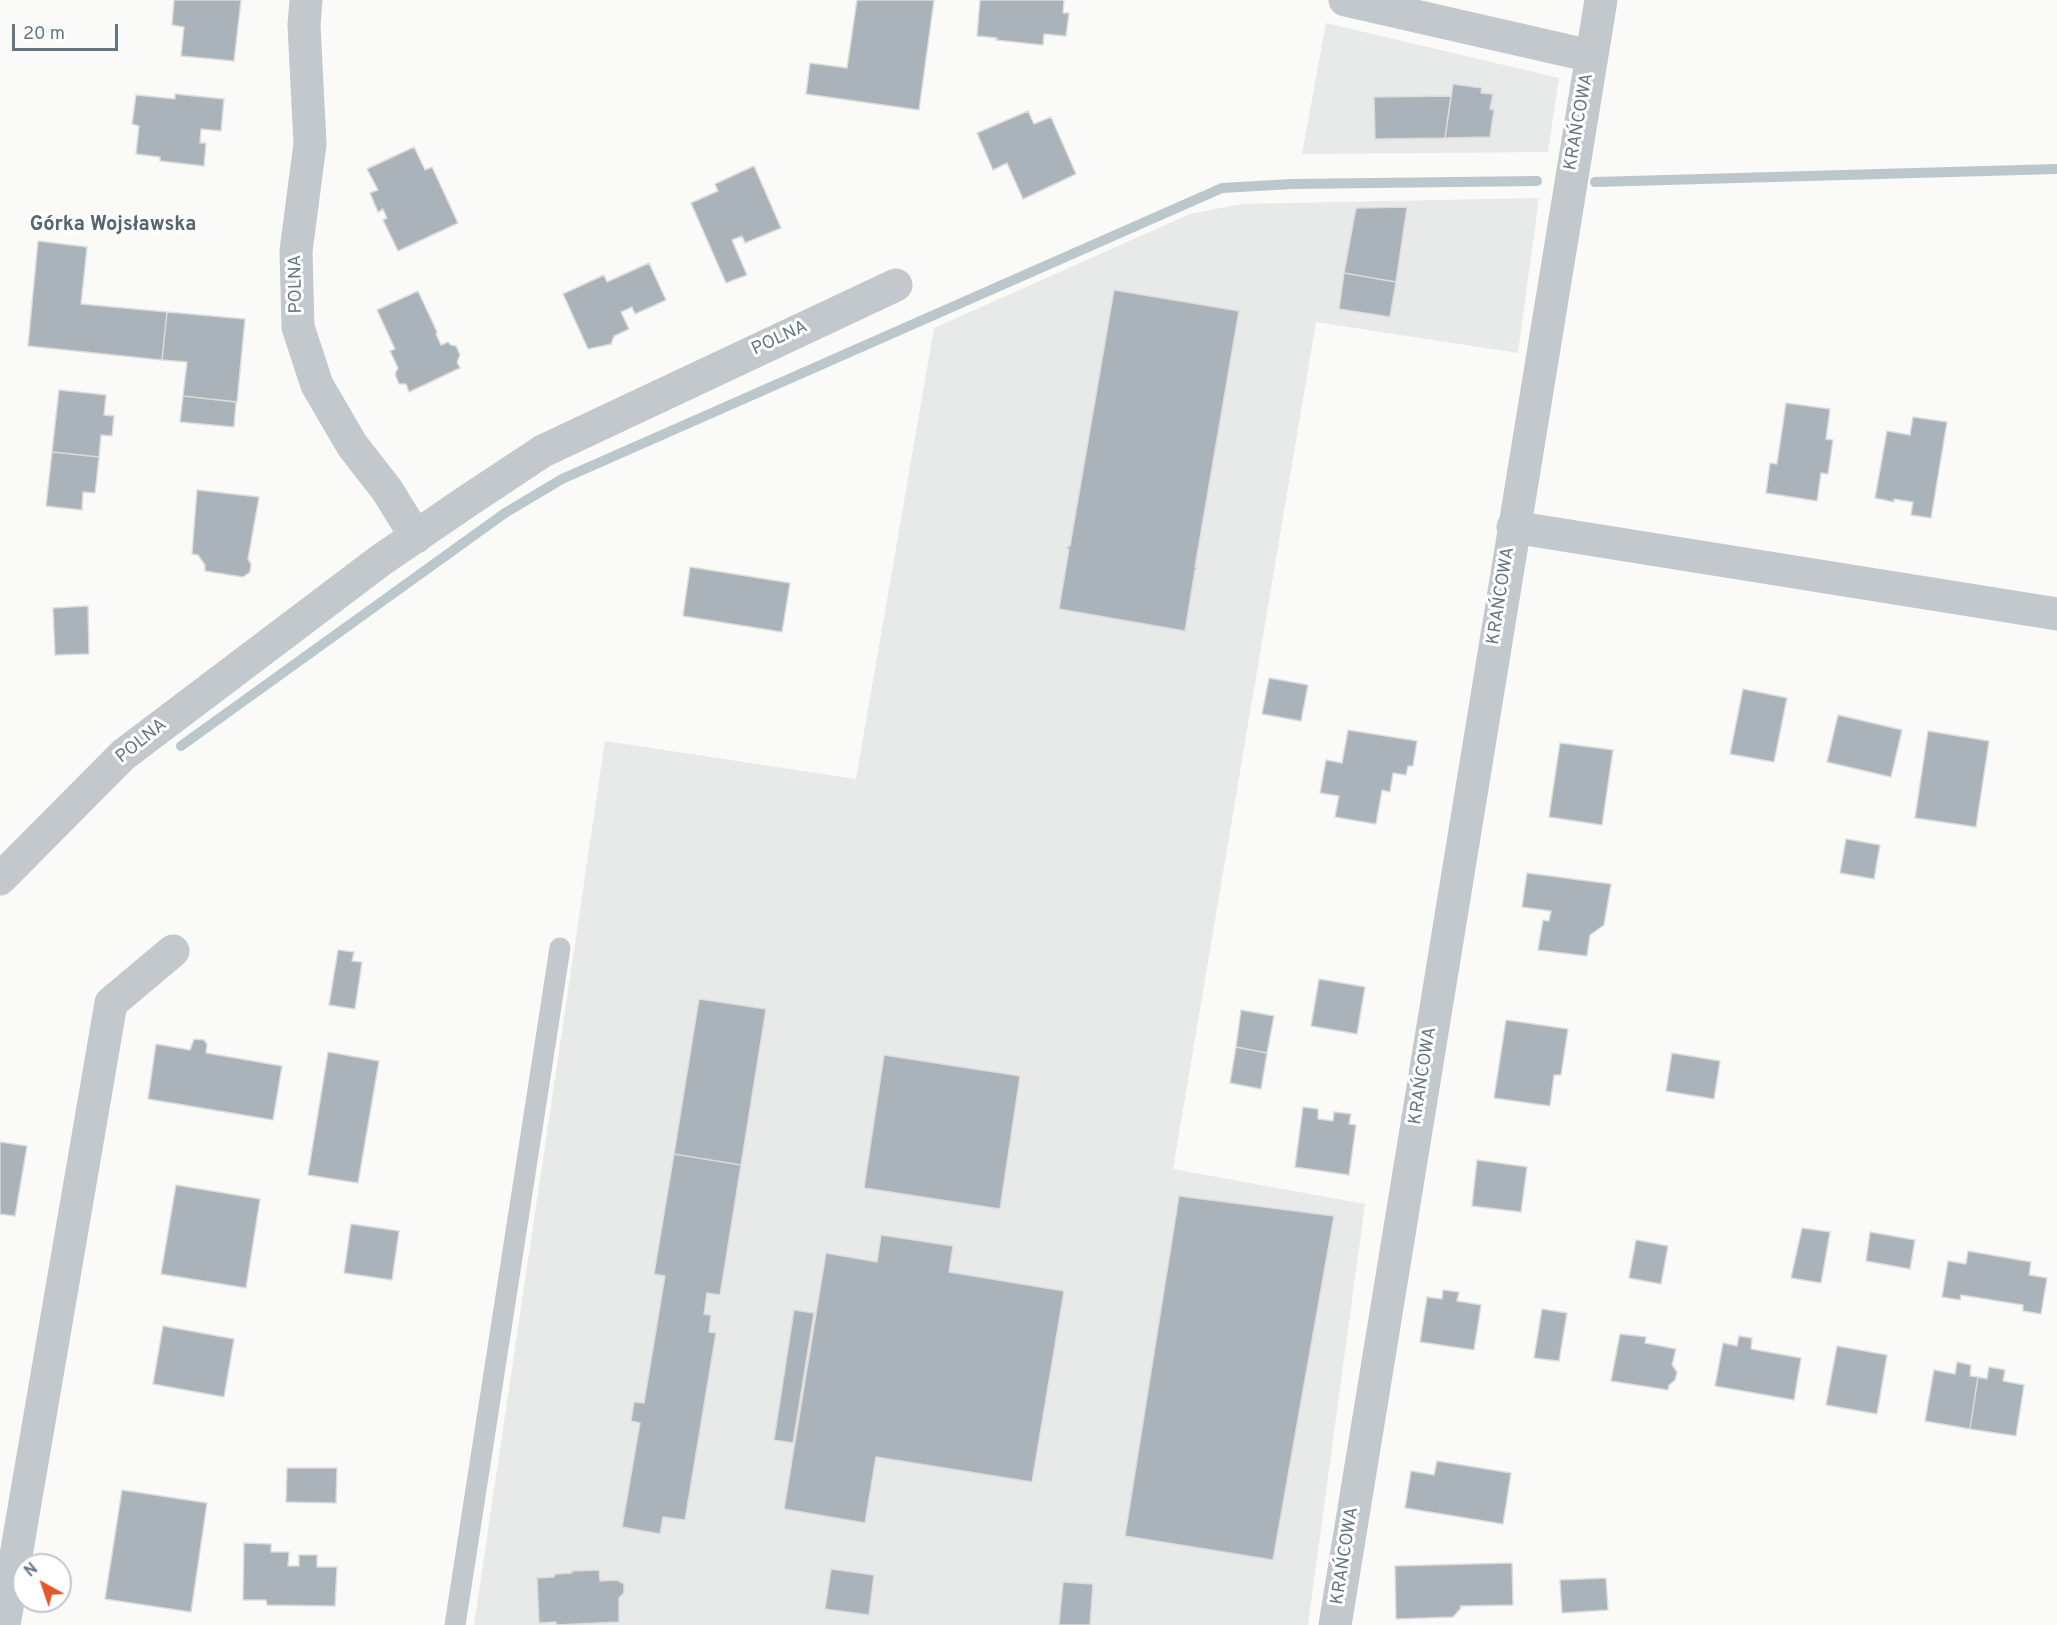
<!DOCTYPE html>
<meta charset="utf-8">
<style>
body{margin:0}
#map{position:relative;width:2057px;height:1625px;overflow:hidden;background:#fafaf8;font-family:Overpass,sans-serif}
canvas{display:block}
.north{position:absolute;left:12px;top:1553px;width:60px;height:60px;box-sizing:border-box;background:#fff;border:2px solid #c1c8cd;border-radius:50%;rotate:320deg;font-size:16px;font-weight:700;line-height:24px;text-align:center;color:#657683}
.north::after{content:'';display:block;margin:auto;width:21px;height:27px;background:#e4572e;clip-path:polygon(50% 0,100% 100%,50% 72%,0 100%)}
.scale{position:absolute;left:12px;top:24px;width:106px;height:27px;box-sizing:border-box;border:3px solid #657683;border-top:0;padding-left:8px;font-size:18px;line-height:21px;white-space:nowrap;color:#657683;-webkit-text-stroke:4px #fff;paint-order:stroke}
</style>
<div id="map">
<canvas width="2057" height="1625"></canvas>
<div class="north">N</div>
<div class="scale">20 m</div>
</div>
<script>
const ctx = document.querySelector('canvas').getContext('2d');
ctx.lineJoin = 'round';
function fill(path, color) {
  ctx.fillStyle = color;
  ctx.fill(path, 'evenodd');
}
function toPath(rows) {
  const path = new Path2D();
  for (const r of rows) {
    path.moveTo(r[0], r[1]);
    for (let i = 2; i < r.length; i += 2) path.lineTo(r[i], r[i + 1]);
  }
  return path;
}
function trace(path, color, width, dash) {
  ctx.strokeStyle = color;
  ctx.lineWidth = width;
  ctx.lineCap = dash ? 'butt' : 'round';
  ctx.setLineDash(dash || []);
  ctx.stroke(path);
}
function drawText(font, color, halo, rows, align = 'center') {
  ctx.font = font + ' Overpass,sans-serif';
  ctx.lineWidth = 6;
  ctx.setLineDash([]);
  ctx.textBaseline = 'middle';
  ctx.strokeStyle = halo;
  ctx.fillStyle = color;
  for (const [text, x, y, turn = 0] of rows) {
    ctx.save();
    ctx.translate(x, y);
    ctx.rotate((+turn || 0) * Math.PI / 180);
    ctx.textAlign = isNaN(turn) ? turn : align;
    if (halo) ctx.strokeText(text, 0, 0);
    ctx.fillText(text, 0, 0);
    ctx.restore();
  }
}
fill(toPath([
 [1326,23,1559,78,1548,152,1302,154],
 [1539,198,1518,353,1316,322,1173,1169,1365,1204,1308,1625,474,1625,605,741,856,779,934,328,1190,214,1241,204]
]), '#e8e9e9');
trace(toPath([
 [1595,182,2057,169],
 [181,746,505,513,562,479,1222,188,1292,184,1537,181]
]), '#bbc7cb', 10);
const building = toPath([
 [174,0,241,0,234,61,181,56,184,27,172,25,174,0],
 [857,0,934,0,919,110,806,94,810,63,847,68,857,0],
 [980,0,1064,0,1063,13,1069,13,1066,36,1044,34,1043,45,996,40,997,38,977,36,980,0],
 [1453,84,1482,88,1481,93,1493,94,1490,109,1494,110,1490,137,1445,138,1453,84],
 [175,94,224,99,221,131,201,129,200,143,206,143,204,166,160,161,160,157,136,154,139,126,132,124,136,95,175,99,175,94],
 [1451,96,1445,138,1375,139,1374,97,1451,96],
 [1028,111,1034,124,1051,117,1076,174,1023,199,1007,163,993,170,977,133,1028,111],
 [414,147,425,170,432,167,458,223,398,251,383,220,387,218,383,209,378,212,370,193,378,190,367,169,414,147],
 [754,166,781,228,745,243,742,236,732,240,747,275,726,283,691,203,718,191,715,184,754,166],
 [1407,207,1396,282,1344,273,1356,208,1407,207],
 [38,241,87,247,81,304,167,312,162,360,28,346,38,241],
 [649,263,666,300,635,314,632,307,621,312,629,329,614,336,611,344,588,349,563,294,604,275,607,282,649,263],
 [1344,273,1396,282,1390,317,1339,309,1344,273],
 [1114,290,1239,311,1195,567,1197,568,1195,570,1185,631,1059,609,1069,549,1067,549,1068,546,1070,546,1114,290],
 [418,291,437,332,436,334,441,345,448,342,451,345,456,346,460,355,457,362,460,368,409,392,406,384,399,384,395,374,398,368,390,351,395,349,377,310,418,291],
 [167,312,245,319,237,402,183,396,187,362,162,360,167,312],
 [59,390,106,395,104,415,114,416,112,436,101,435,99,457,52,452,59,390],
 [183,396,236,402,234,427,180,422,183,396],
 [1786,403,1830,409,1826,439,1833,440,1828,474,1821,473,1817,501,1766,493,1770,463,1777,464,1786,403],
 [1913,417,1947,422,1931,518,1911,515,1913,502,1894,499,1894,502,1875,498,1887,431,1910,435,1913,417],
 [52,452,99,457,95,493,83,492,82,510,46,506,52,452],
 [197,490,259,497,248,559,251,564,250,572,243,577,205,571,205,565,198,555,192,554,197,490],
 [690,567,790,583,782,632,683,616,690,567],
 [88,606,89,654,55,655,53,608,88,606],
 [1269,678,1308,685,1301,721,1262,714,1269,678],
 [1743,689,1787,698,1774,762,1730,754,1743,689],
 [1838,715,1902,730,1891,777,1827,762,1838,715],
 [1348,730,1417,741,1413,766,1408,766,1406,775,1393,773,1390,792,1382,790,1376,824,1335,817,1339,796,1320,793,1326,760,1342,763,1348,730],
 [1928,731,1989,741,1976,827,1915,818,1928,731],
 [1560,743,1613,750,1602,825,1549,817,1560,743],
 [1846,839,1880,845,1874,879,1840,873,1846,839],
 [1527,873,1611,884,1604,925,1590,935,1587,956,1538,950,1543,920,1549,921,1551,911,1522,907,1527,873],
 [338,950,354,952,352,961,362,962,355,1009,329,1005,338,950],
 [1319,979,1365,987,1357,1034,1311,1026,1319,979],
 [699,999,766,1009,741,1165,674,1154,699,999],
 [1241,1010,1274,1016,1267,1053,1236,1047,1241,1010],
 [1506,1020,1568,1029,1561,1075,1554,1075,1550,1106,1494,1098,1506,1020],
 [194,1039,204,1040,207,1044,206,1053,282,1066,273,1120,148,1099,156,1044,190,1050,194,1039],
 [1236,1047,1267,1053,1261,1089,1230,1083,1236,1047],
 [328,1052,379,1061,358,1183,308,1175,328,1052],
 [1672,1053,1720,1061,1714,1099,1666,1091,1672,1053],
 [884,1055,1020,1076,1000,1209,864,1188,884,1055],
 [1303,1107,1318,1109,1318,1119,1333,1121,1334,1112,1351,1114,1349,1124,1356,1125,1349,1175,1295,1167,1303,1107],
 [0,1142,27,1146,15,1216,0,1214,0,1142],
 [674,1154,741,1165,720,1295,707,1293,704,1314,711,1315,709,1332,716,1333,685,1520,663,1517,660,1534,622,1527,640,1423,631,1421,634,1402,644,1403,665,1276,654,1274,674,1154],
 [1477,1160,1527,1167,1521,1212,1472,1206,1477,1160],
 [176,1185,260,1199,246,1288,161,1274,176,1185],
 [1179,1196,1334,1216,1273,1560,1125,1536,1179,1196],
 [351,1224,399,1231,392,1280,344,1273,351,1224],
 [1802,1228,1830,1232,1821,1283,1791,1278,1802,1228],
 [1870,1232,1915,1240,1910,1269,1866,1261,1870,1232],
 [881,1235,953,1246,949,1272,1064,1291,1032,1482,876,1457,865,1523,784,1509,826,1253,877,1262,881,1235],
 [1636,1240,1668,1246,1661,1284,1629,1278,1636,1240],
 [1968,1251,2031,1262,2029,1275,2047,1278,2041,1314,2023,1311,2023,1305,1961,1295,1960,1300,1942,1297,1948,1261,1966,1264,1968,1251],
 [1443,1290,1459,1292,1457,1301,1481,1305,1474,1350,1420,1342,1427,1297,1442,1299,1443,1290],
 [1542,1309,1567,1313,1559,1361,1534,1358,1542,1309],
 [794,1310,814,1313,793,1443,774,1440,794,1310],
 [163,1326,234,1339,224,1397,153,1384,163,1326],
 [1620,1334,1646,1337,1645,1343,1676,1349,1672,1365,1677,1372,1675,1380,1669,1385,1668,1390,1611,1381,1620,1334],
 [1739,1336,1752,1338,1751,1349,1801,1358,1794,1400,1715,1386,1723,1343,1737,1346,1739,1336],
 [1837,1346,1887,1355,1877,1414,1826,1405,1837,1346],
 [1957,1362,1971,1365,1970,1376,1978,1377,1970,1429,1925,1421,1934,1370,1955,1374,1957,1362],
 [1989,1367,2005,1370,2003,1381,2024,1385,2016,1436,1970,1429,1978,1377,1987,1379,1989,1367],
 [1437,1461,1511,1473,1503,1524,1405,1508,1411,1471,1434,1475,1437,1461],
 [287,1468,337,1468,336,1503,286,1502,287,1468],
 [122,1490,207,1503,191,1612,105,1599,122,1490],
 [244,1543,271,1544,271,1552,289,1552,288,1566,299,1566,299,1555,317,1555,317,1567,337,1567,335,1606,267,1605,266,1600,243,1600,244,1543],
 [1512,1563,1513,1605,1460,1606,1461,1608,1453,1617,1396,1619,1395,1566,1512,1563],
 [831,1569,874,1575,869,1615,825,1609,831,1569],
 [599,1570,600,1581,617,1580,624,1584,624,1593,619,1598,619,1622,556,1625,556,1622,539,1623,537,1578,554,1577,555,1574,572,1573,571,1571,599,1570],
 [1606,1578,1608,1610,1562,1613,1560,1580,1606,1578],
 [1063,1582,1093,1584,1090,1625,1059,1625,1063,1582]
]);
fill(building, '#aab3b9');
trace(building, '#dcdcda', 1.5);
trace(toPath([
 [455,1625,560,948]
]), '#c3c8cc', 21);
trace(toPath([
 [306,0,304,25,310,144,296,251,298,327,317,385,352,445,387,490,416,537],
 [1345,0,1591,56],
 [1513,527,2057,614],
 [0,879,123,755,381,560,469,500,543,451,896,285],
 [4,1625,111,1003,173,951],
 [1335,1625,1601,0]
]), '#c3c8cc', 33);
drawText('18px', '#657683', '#fff', [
 ["KRAŃCOWA",1580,122,-80],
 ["POLNA",297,284,-91],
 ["POLNA",780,339,-25],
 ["KRAŃCOWA",1502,596,-81],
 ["POLNA",142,742,-39],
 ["KRAŃCOWA",1424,1076,-81],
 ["KRAŃCOWA",1346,1556,-81]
]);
drawText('bold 20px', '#57646e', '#fff', [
 ["Górka Wojsławska",113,226]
]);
</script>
